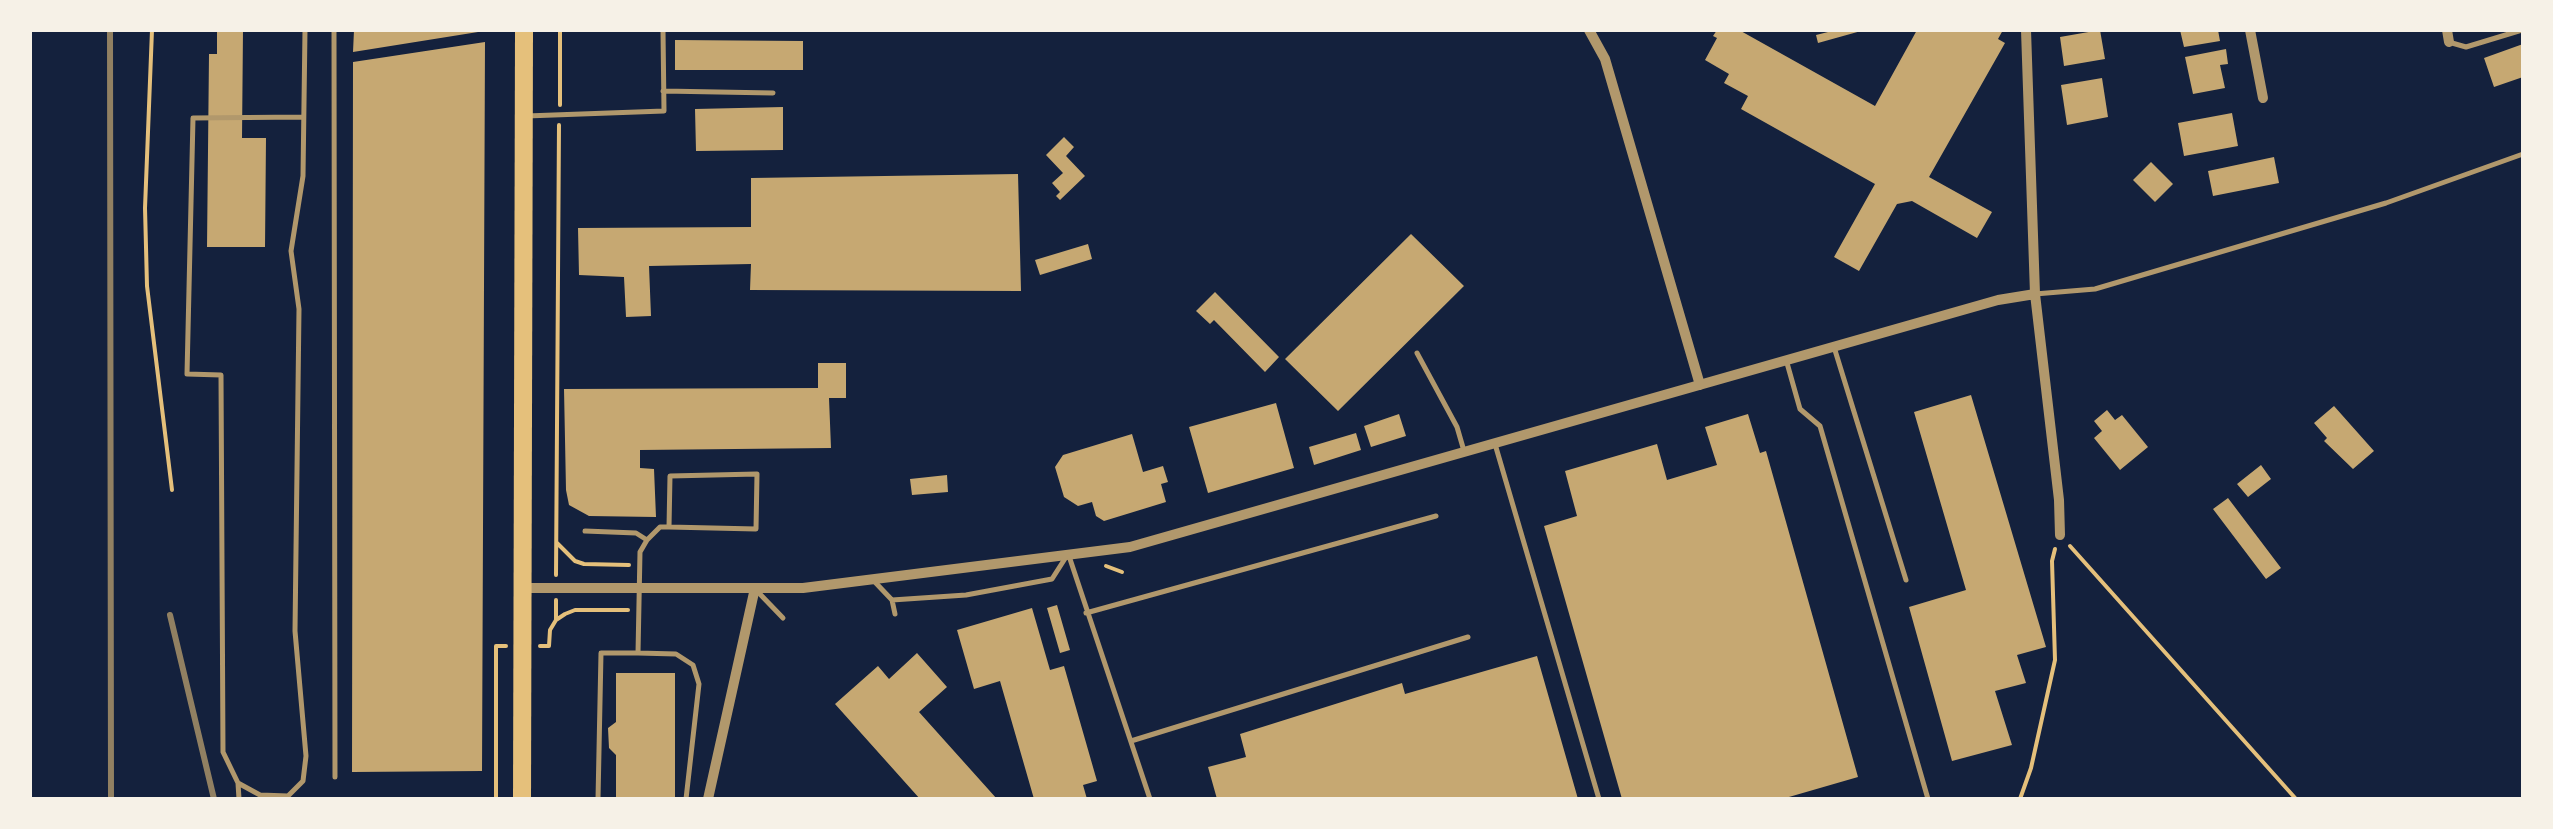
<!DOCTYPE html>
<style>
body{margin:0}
#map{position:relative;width:2553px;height:829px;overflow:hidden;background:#14213d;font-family:Raleway,sans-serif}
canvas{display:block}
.frame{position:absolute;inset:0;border:32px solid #f6f1e7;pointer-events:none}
</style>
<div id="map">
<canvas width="2553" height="829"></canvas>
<div class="frame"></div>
</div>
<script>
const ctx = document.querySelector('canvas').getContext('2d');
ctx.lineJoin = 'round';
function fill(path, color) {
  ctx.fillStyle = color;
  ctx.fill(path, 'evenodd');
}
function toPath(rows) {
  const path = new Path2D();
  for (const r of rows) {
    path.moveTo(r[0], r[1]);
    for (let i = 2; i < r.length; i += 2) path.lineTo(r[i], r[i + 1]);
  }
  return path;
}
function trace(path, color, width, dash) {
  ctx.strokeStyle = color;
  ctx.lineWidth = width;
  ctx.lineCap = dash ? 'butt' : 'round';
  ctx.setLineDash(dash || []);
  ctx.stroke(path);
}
fill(toPath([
 [217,30,243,30,242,138,266,138,265,247,207,247,209,54,217,54],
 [354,30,478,30,478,32,353,52],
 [1717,30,1739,30,1875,106,1917,30,2003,30,1998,39,2005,43,1929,177,1992,212,1977,238,1912,201,1897,204,1859,271,1834,257,1875,184,1741,109,1748,96,1724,83,1729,74,1705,60,1717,38,1713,36],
 [1836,30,1861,30,1861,31,1818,43,1816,35],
 [2100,30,2105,59,2064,66,2060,37],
 [2180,30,2218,30,2220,41,2184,47],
 [675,40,803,41,803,70,675,70],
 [485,42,482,771,352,772,353,62],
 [2523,44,2523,77,2494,87,2484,58],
 [2226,49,2228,64,2220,65,2225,88,2193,94,2185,57],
 [2102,78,2108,117,2067,125,2061,85],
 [783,107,783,150,696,151,695,109],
 [2232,113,2238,146,2184,156,2178,123],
 [1064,137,1074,147,1066,156,1085,176,1060,200,1056,196,1060,192,1052,183,1063,173,1046,155],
 [2274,157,2279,183,2213,196,2208,171],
 [2151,162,2173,184,2155,202,2133,180],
 [1018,174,1021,291,750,290,751,264,649,266,651,316,626,317,624,277,579,275,578,228,751,227,751,178],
 [1411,234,1464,286,1338,411,1285,359],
 [1088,244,1092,259,1040,275,1035,260],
 [1215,292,1279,357,1265,372,1214,320,1210,324,1196,311],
 [818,363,846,363,846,398,829,398,831,448,640,450,640,468,654,469,656,517,589,516,569,505,566,490,564,389,818,388],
 [1971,395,2046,647,2017,655,2026,683,1995,691,2012,745,1952,761,1909,607,1966,590,1914,412],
 [1276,403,1294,468,1208,493,1189,427],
 [2334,406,2374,451,2353,469,2324,441,2327,438,2314,423],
 [2107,410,2115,420,2122,415,2148,447,2120,470,2094,438,2102,431,2094,421],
 [1399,414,1406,436,1371,447,1364,426],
 [1748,414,1760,453,1766,451,1858,777,1782,799,1622,799,1544,526,1577,516,1565,471,1657,444,1667,480,1717,465,1705,427],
 [1356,433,1361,450,1314,465,1309,447],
 [1132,434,1143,472,1163,466,1168,482,1161,484,1166,502,1104,521,1096,516,1092,502,1078,506,1064,497,1055,467,1063,455],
 [2261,465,2271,479,2248,497,2237,484],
 [947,475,948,492,912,495,910,479],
 [2228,498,2281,568,2266,579,2213,509],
 [1057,605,1070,650,1060,653,1047,608],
 [1032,608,1050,670,1064,666,1097,781,1083,785,1087,799,1034,799,1000,681,974,689,957,630],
 [917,653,947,687,919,712,997,799,920,799,835,704,878,666,889,679],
 [1537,656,1578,799,1217,799,1208,767,1246,757,1240,734,1402,683,1405,694],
 [616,673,675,673,675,799,616,799,616,755,609,748,608,728,616,722]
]), '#c6a872');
trace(toPath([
 [152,30,145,208,147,286,172,490],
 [560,105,560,30],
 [557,543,575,561,584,564,629,565],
 [2070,546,2296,799],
 [1106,566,1122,572],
 [556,575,559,125],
 [556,620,556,600],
 [540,646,549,646,550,630,556,620,565,614,575,610,628,610],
 [496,799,496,646,506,646],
 [2020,799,2031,768,2055,660,2052,561,2055,549]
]), '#e5c07b', 4);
trace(toPath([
 [334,30,335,777],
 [2452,43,2466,47,2522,30],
 [663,91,773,93],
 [526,116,664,111,663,30],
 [303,117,193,118,187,374,221,375,223,752,238,783,260,795,288,796,303,781,306,756,295,631,299,309,291,251,303,176,305,30],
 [2035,294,2095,289,2386,203,2523,154],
 [1834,347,1906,580],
 [1417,353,1457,427,1464,451],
 [1787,363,1800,409,1820,426,1928,799],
 [1495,444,1599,799],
 [585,531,636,533,647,540],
 [1069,556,1150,799],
 [873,580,892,600,895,614],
 [757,591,783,618],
 [892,600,966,595,1052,579,1066,557],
 [1086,613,1436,516],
 [638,653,676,654,693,665,699,684,686,799],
 [1131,741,1468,637],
 [238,783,239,799],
 [598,799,601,653,638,653,640,552,647,540,660,527,669,527,756,529,757,474,670,476,669,527]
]), '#b1986c', 5);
trace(toPath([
 [1589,30,1605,59,1700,385],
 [2026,30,2035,294,2059,500,2060,535],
 [2250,30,2263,98],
 [2447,30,2449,42],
 [522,588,803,588,1130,547,1998,300,2035,294],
 [708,799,755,588]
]), '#b1986c', 10);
trace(toPath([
 [522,799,524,30]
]), '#e5c07b', 18);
trace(toPath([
 [110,30,111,799],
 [170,615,214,799]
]), '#918062', 6);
</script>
